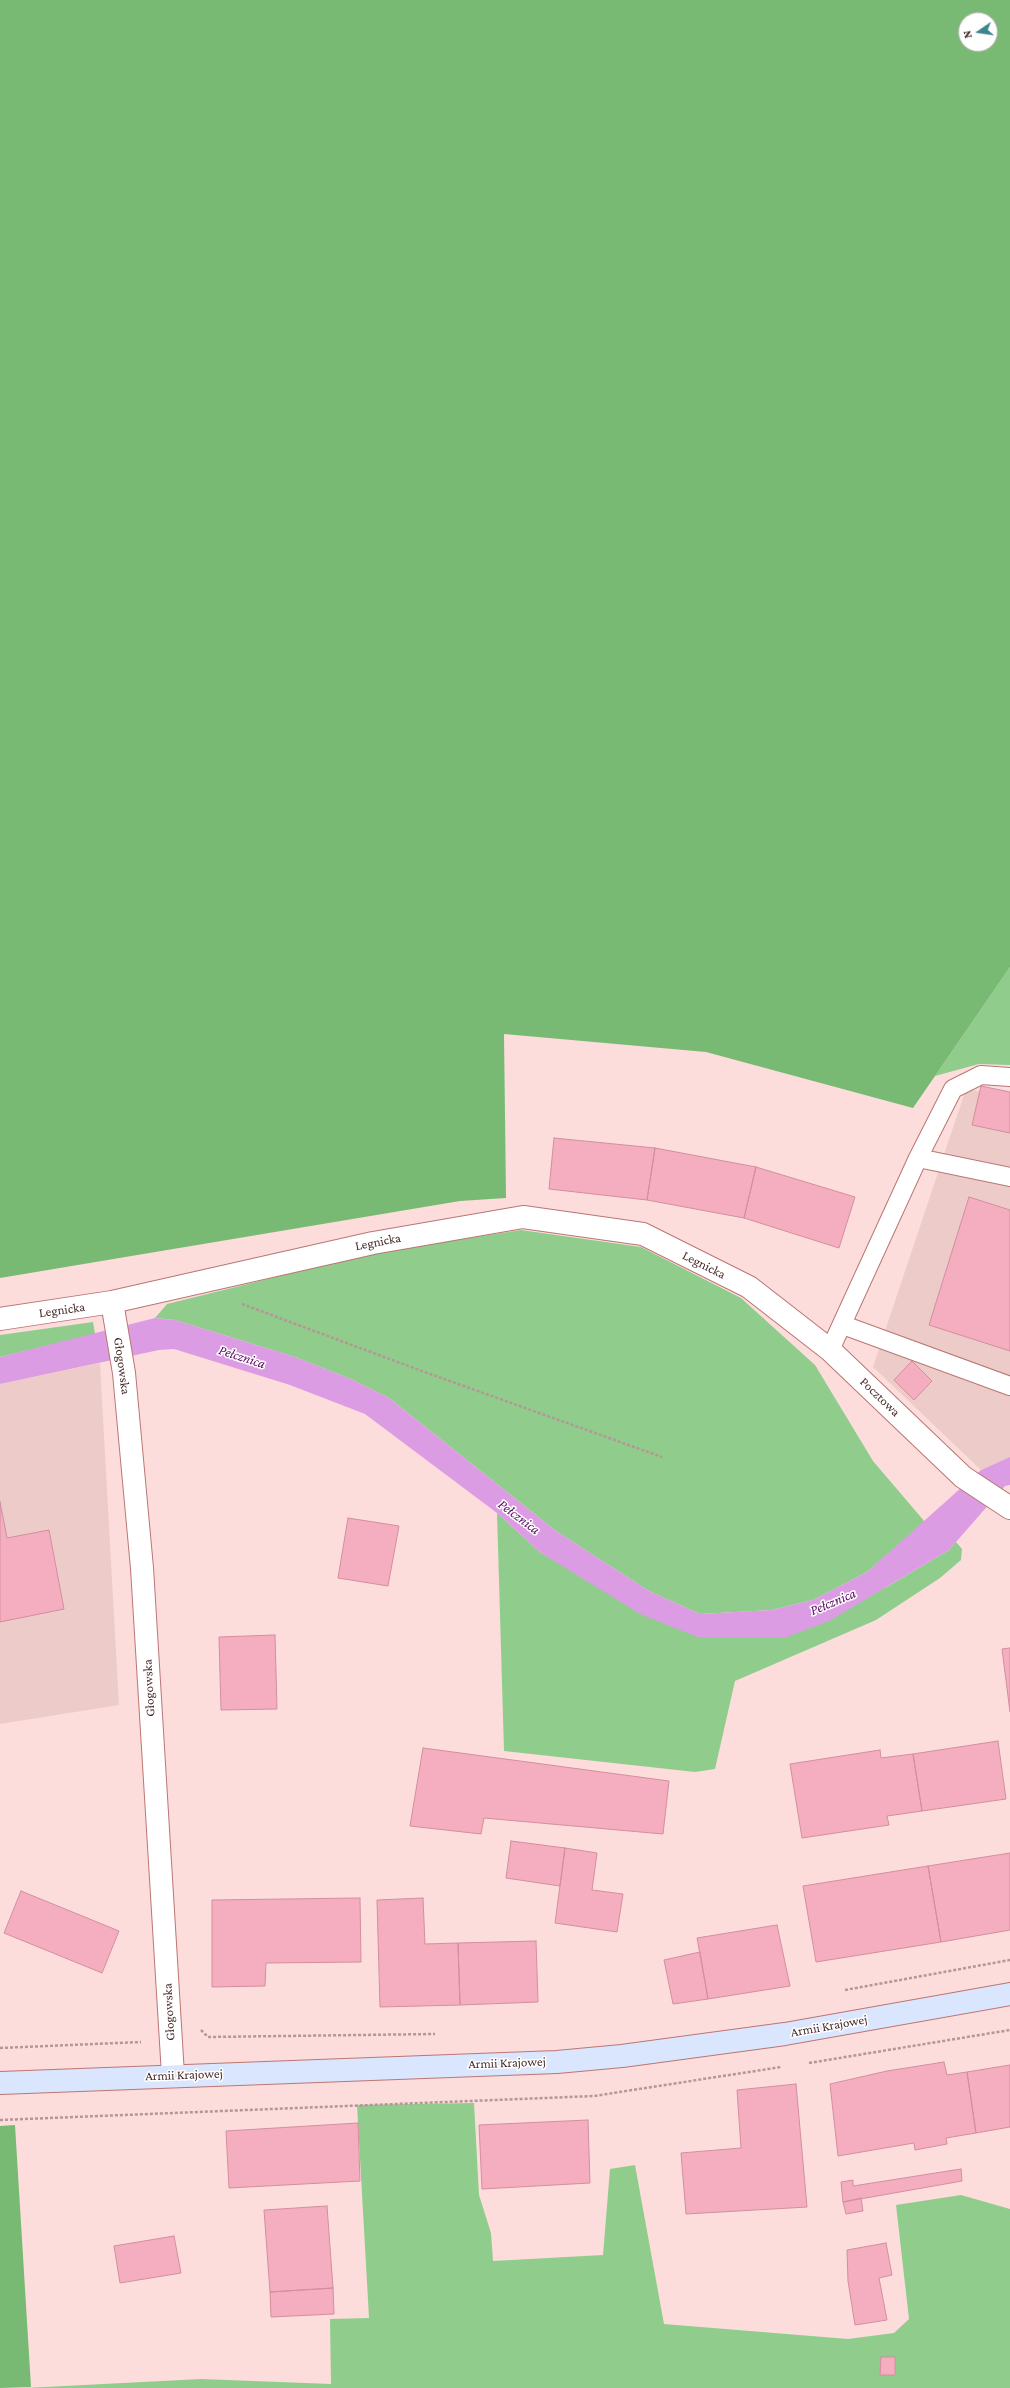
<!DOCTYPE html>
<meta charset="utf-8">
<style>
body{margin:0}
#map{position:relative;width:1010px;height:2388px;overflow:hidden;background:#fcdddb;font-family:"Crimson Pro",serif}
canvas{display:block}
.north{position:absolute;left:958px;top:12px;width:40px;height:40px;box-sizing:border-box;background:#fff;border:1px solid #b5aaa9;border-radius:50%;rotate:257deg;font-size:11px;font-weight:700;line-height:16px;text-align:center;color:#462a28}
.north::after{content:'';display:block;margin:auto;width:14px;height:18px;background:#3d858b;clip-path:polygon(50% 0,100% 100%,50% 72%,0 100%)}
</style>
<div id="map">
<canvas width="1010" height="2388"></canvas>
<div class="north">N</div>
</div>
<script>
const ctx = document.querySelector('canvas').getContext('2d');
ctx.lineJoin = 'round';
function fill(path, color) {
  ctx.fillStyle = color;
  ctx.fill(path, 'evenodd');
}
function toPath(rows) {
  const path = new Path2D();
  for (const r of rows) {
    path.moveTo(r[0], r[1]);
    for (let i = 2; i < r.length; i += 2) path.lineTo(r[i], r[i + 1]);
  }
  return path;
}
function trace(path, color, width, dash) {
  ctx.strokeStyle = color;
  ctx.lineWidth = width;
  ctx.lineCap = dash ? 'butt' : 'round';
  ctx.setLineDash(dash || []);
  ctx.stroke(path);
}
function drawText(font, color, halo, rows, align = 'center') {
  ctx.font = font + ' "Crimson Pro",serif';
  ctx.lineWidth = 3;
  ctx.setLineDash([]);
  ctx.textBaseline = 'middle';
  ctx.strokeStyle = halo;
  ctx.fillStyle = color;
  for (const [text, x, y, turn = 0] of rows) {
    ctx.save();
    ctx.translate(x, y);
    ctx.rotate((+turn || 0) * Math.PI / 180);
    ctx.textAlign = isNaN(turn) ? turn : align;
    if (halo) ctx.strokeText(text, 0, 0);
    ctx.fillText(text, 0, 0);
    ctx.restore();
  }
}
fill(toPath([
 [966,1089,1010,1097,1010,1457,981,1470,873,1367],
 [100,1363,119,1705,0,1724,0,1384]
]), '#edcbc9');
fill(toPath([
 [1010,967,1010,1065,979,1064,935,1076],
 [521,1230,641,1247,741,1298,815,1365,873,1461,925,1522,867,1572,813,1600,772,1610,700,1614,649,1591,556,1531,389,1398,353,1380,295,1357,175,1320,155,1318,167,1304,373,1253],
 [93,1322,95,1334,0,1357,0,1335],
 [497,1513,541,1553,698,1637,885,1588,949,1550,956,1542,962,1549,961,1560,940,1578,876,1620,735,1681,715,1769,695,1772,504,1751],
 [474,2103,479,2195,491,2233,493,2261,603,2255,610,2169,635,2165,664,2324,848,2339,894,2333,909,2319,896,2205,961,2195,1010,2209,1010,2388,25,2388,201,2379,331,2384,330,2319,369,2318,357,2105]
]), '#90cd8c');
fill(toPath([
 [0,0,1010,0,1010,967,913,1108,706,1052,504,1034,506,1198,460,1201,0,1278],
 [966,20,990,20,990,44,966,44],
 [15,2125,31,2387,0,2388,0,2126]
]), '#78ba74');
fill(toPath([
 [155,1318,175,1320,295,1357,353,1380,389,1398,556,1531,649,1591,700,1614,772,1610,813,1600,867,1572,981,1470,1010,1457,1010,1485,1005,1486,949,1550,829,1621,784,1638,698,1637,642,1615,541,1553,497,1513,365,1414,290,1385,174,1349,159,1350,0,1384,0,1357]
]), '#db9ce4');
const building = toPath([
 [981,1086,1010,1092,1010,1133,972,1125,981,1086],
 [554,1138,655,1148,647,1200,549,1189,554,1138],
 [655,1148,756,1167,744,1218,647,1200,655,1148],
 [756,1167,855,1197,839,1248,744,1218,756,1167],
 [969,1197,1010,1210,1010,1351,929,1325,969,1197],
 [912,1361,932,1381,914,1400,894,1380,912,1361],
 [0,1502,7,1538,49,1530,64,1609,0,1622,0,1502],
 [348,1518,399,1526,388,1586,338,1578,348,1518],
 [275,1635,277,1709,221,1710,219,1637,275,1635],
 [1010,1648,1010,1712,1002,1649,1010,1648],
 [998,1741,1006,1799,922,1811,913,1754,998,1741],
 [423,1748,669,1781,663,1834,484,1818,481,1834,410,1826,423,1748],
 [880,1750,881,1758,913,1754,922,1811,887,1816,889,1825,802,1838,790,1764,880,1750],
 [511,1841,565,1848,560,1886,506,1878,511,1841],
 [565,1848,597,1853,592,1890,623,1894,617,1932,555,1923,565,1848],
 [1010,1853,1010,1930,941,1942,928,1866,1010,1853],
 [928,1866,941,1942,816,1962,803,1886,928,1866],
 [21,1891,119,1931,102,1973,4,1933,21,1891],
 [360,1898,361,1962,266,1963,265,1986,212,1987,212,1900,360,1898],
 [423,1898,425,1944,458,1943,460,2005,380,2007,377,1900,423,1898],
 [777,1925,790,1986,708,1999,697,1938,777,1925],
 [536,1941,538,2002,460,2005,458,1943,536,1941],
 [700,1952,708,1999,673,2004,664,1960,700,1952],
 [944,2062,947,2075,967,2072,976,2133,946,2138,947,2144,915,2150,914,2143,838,2156,830,2084,887,2071,944,2062],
 [1010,2065,1010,2127,976,2133,967,2072,1010,2065],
 [796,2084,807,2207,686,2214,681,2153,741,2148,737,2090,796,2084],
 [588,2120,590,2183,482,2189,479,2125,588,2120],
 [358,2123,360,2181,229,2188,226,2131,358,2123],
 [961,2169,962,2181,843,2202,841,2182,853,2180,853,2186,961,2169],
 [861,2198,863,2211,846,2214,843,2202,861,2198],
 [327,2206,333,2288,270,2292,264,2210,327,2206],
 [174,2236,181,2273,120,2283,114,2246,174,2236],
 [886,2243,892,2275,879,2278,887,2320,855,2325,848,2281,847,2250,886,2243],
 [333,2288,334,2314,271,2317,270,2292,333,2288],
 [881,2357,895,2357,895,2375,880,2375,881,2357]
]);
fill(building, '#f5aec0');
trace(building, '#d28e9f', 1);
const service = toPath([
 [918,1158,1010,1177],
 [843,1325,1010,1386],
 [830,1350,918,1158,953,1089,981,1075,1010,1077]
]);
const minor = toPath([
 [112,1302,124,1373,142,1568,173,2075],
 [0,1319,112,1302,373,1243,523,1217,643,1234,749,1287,830,1350,963,1477,1010,1508]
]);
const secondary = toPath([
 [0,2083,557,2062,622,2056,785,2034,1010,1994]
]);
trace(service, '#ba7673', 20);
trace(minor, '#ba7673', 24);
trace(secondary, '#ba7673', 24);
trace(toPath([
 [242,1304,419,1370,662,1457],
 [845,1990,1010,1960],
 [201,2030,208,2037,435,2034],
 [0,2048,141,2042],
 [809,2063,1010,2030],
 [0,2120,594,2096,781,2067]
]), '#b49795', 2.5, [3, 2]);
trace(service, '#fff', 18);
trace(minor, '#fff', 22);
trace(secondary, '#dae6fe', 22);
drawText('13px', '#462a28', '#fff', [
 ["Legnicka",378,1242,-11],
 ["Legnicka",704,1265,27],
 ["Legnicka",62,1310,-8],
 ["Głogowska",122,1366,82],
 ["Pocztowa",880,1397,44],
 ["Głogowska",149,1688,-93],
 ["Głogowska",169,2012,-93],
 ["Armii Krajowej",829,2026,-10],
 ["Armii Krajowej",507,2063,-2],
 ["Armii Krajowej",184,2075,-2]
]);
drawText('italic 14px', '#580862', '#fff', [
 ["Pełcznica",242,1357,18],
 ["Pełcznica",519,1517,37],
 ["Pełcznica",833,1602,-23]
]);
</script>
